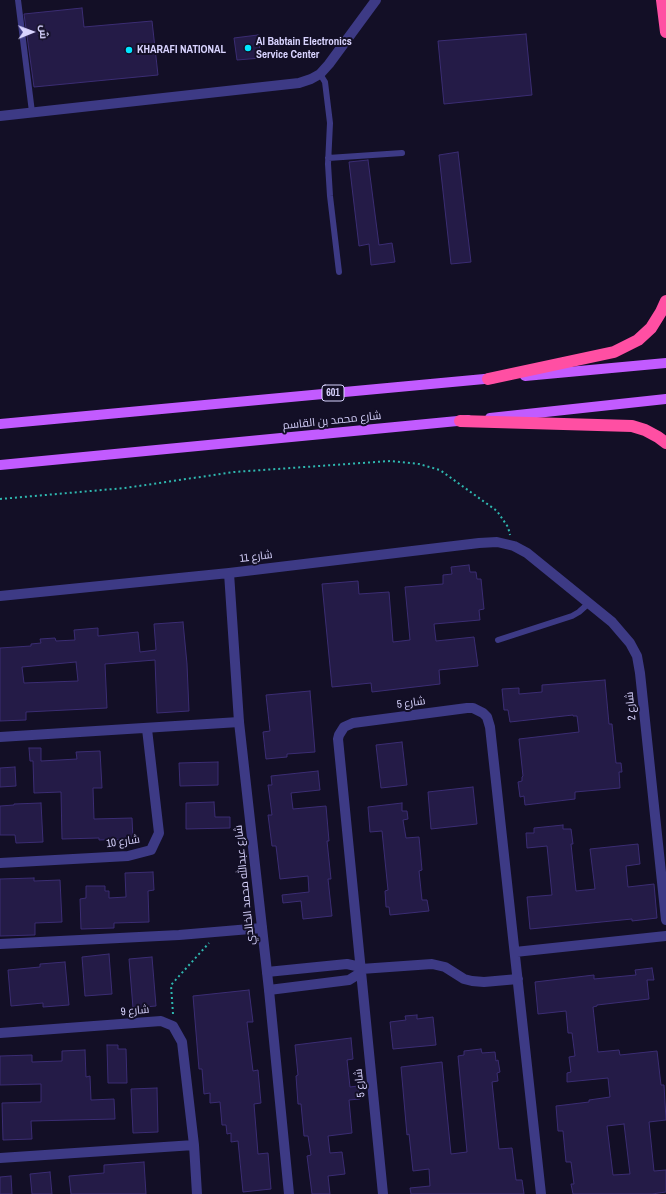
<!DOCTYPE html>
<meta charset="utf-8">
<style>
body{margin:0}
#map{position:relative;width:666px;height:1194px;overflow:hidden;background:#130f26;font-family:"Archivo Narrow",Cairo,sans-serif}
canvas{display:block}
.north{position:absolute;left:12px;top:12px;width:40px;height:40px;-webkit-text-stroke:3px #130f26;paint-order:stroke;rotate:89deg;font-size:11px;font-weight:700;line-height:16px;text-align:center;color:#d9d4ff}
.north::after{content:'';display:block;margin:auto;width:14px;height:18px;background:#d9d4ff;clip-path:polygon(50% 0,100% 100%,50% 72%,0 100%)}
</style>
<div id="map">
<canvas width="666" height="1194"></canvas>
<div class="north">ش</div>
</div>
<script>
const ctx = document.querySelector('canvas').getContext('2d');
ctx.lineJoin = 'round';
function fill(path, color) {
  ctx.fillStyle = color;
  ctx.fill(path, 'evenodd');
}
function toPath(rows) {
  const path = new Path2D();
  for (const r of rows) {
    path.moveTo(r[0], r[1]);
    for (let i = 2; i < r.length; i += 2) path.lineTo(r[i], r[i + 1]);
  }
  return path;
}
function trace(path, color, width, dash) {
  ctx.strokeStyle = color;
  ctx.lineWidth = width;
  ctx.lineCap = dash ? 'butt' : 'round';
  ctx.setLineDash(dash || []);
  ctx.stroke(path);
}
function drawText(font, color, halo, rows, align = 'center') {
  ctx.font = font + ' "Archivo Narrow",Cairo,sans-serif';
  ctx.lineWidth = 4;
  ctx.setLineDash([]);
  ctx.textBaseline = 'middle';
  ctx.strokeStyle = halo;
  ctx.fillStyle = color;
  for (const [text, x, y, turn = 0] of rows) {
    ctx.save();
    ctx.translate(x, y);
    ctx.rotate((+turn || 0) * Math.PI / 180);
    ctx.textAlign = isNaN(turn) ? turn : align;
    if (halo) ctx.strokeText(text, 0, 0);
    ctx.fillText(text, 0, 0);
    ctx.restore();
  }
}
const building = toPath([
 [82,8,84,27,152,21,158,75,34,87,24,14,82,8],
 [526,34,532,95,444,104,438,41,526,34],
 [258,35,261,58,237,60,234,38,258,35],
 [458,152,471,262,451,264,439,155,458,152],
 [368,160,379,245,392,243,395,262,371,265,369,244,359,246,349,162,368,160],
 [469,565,470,572,476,572,477,579,481,579,484,609,479,610,480,620,434,624,436,641,474,637,478,666,439,670,440,684,372,692,371,683,332,687,322,584,358,581,359,594,389,592,393,642,410,640,405,587,443,584,443,575,452,574,451,567,469,565],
 [183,622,187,664,189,711,157,713,155,660,105,664,107,708,26,712,26,720,0,721,0,648,31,646,31,644,41,643,40,639,55,638,56,641,75,640,74,630,98,628,98,636,138,632,140,652,156,650,154,624,183,622],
 [76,662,78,681,24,683,22,667,76,662],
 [605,680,609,724,612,724,616,763,621,763,622,772,619,772,620,788,575,792,575,799,525,805,524,796,520,797,518,782,522,781,522,777,523,776,519,739,579,732,577,716,573,716,573,715,510,722,508,710,504,710,502,689,519,688,519,694,542,692,542,685,605,680],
 [310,691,315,752,287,754,287,757,266,759,263,732,270,731,266,695,310,691],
 [402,742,407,785,381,788,376,745,402,742],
 [29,748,41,748,41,761,77,759,76,752,100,751,102,788,93,788,94,819,132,818,133,839,99,840,99,838,62,839,61,792,34,793,33,761,30,761,29,748],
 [218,762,218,785,180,786,179,763,218,762],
 [15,767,16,786,0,787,0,768,15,767],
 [318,771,320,790,291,793,293,809,326,806,329,841,327,841,331,879,328,879,332,916,303,919,301,901,283,903,282,895,309,892,308,876,280,879,276,846,272,846,268,815,272,815,268,785,272,785,271,776,318,771],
 [473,787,477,824,431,829,428,792,473,787],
 [214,802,215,817,230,817,230,828,186,829,186,803,214,802],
 [41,803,43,842,16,843,15,835,0,835,0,806,14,805,14,804,41,803],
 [402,803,402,811,407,811,408,819,403,820,406,838,419,837,422,870,419,871,422,900,427,900,429,911,390,915,389,907,386,907,385,891,388,890,382,831,370,832,368,807,402,803],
 [563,825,563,829,571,829,573,844,571,844,576,891,595,889,590,849,638,844,640,864,626,866,628,887,654,884,657,918,632,921,632,919,530,929,527,897,552,895,547,846,527,848,526,833,534,833,534,828,563,825],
 [153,872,154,890,148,891,149,922,114,923,114,928,81,929,80,899,86,898,86,886,105,886,105,891,109,891,109,898,126,897,125,873,153,872],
 [34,878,34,881,60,880,62,922,35,923,35,935,0,936,0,879,34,878],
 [109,954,112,994,85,996,82,957,109,954],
 [152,957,156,1006,133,1008,129,959,152,957],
 [65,962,69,1005,43,1007,43,1003,11,1006,8,970,40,967,40,964,65,962],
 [652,968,654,980,647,980,649,999,597,1005,597,1006,593,1007,598,1052,619,1050,620,1055,657,1051,661,1085,664,1085,666,1120,649,1122,654,1171,666,1170,666,1192,652,1194,573,1194,571,1184,574,1184,571,1162,566,1162,563,1131,558,1131,556,1106,589,1102,589,1100,610,1097,608,1078,567,1082,567,1073,571,1072,569,1057,575,1056,572,1033,568,1033,566,1011,538,1014,535,982,594,975,594,979,636,975,635,970,652,968],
 [624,1124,630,1174,613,1175,607,1126,624,1124],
 [249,990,253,1022,247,1022,253,1071,258,1070,261,1103,254,1104,258,1154,268,1153,271,1189,243,1192,238,1141,231,1142,231,1133,227,1134,226,1125,222,1125,220,1102,210,1103,210,1093,204,1094,202,1069,199,1069,193,996,249,990],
 [417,1015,417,1019,433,1017,436,1045,393,1049,390,1022,406,1020,405,1016,417,1015],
 [351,1038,353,1059,347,1060,350,1087,358,1086,360,1099,349,1100,352,1133,328,1136,330,1153,342,1152,345,1174,328,1176,330,1194,312,1194,307,1156,311,1155,308,1136,304,1136,301,1104,298,1104,296,1076,298,1075,295,1045,351,1038],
 [107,1045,118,1045,118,1049,126,1049,127,1083,108,1083,107,1045],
 [481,1049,482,1053,495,1052,496,1061,498,1060,500,1072,497,1073,498,1081,492,1082,499,1149,512,1148,516,1180,522,1180,524,1194,411,1194,410,1188,430,1186,429,1169,413,1171,409,1134,407,1135,401,1067,442,1062,451,1154,467,1152,458,1056,464,1055,464,1051,481,1049],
 [85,1050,86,1077,90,1076,91,1100,114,1099,115,1119,31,1121,32,1139,3,1140,2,1103,41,1102,41,1084,0,1085,0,1056,32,1055,32,1062,62,1061,62,1051,85,1050],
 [157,1088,158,1132,133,1133,131,1089,157,1088],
 [144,1162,146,1194,71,1194,69,1176,104,1173,104,1165,144,1162],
 [50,1172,52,1194,32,1194,30,1174,50,1172],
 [11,1176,12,1194,0,1194,0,1177,11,1176]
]);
fill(building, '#241b47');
trace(building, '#3b2d73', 1);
trace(toPath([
 [0,499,125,488,234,472,390,461,419,464,440,470,497,511,508,527,510,535],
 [173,1014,171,985,209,943]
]), '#2fb8b0', 2, [2, 3]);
trace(toPath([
 [18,0,32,112],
 [320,74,325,82,330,123,328,164,330,196,339,272],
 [328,158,402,153],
 [498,640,572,616,579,612,589,603]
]), '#3d3a85', 6);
trace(toPath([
 [0,116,299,83,311,79,320,74,329,64,376,0],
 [0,737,239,722],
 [0,863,128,856,151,850,159,833,147,729],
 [0,944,179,935,262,928],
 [515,952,666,936],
 [267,972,347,964,356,966,361,969,432,964,445,967,464,979,472,981,484,982,518,979],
 [269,990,349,980,357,975,361,969],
 [0,1033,161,1021,173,1026,182,1042,194,1145,197,1194],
 [0,1158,194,1145],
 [383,1194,338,739,339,735,344,727,353,723,467,708,473,708,483,713,487,717,490,727,541,1194]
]), '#3d3a85', 10);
trace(toPath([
 [229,573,239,722,269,990,289,1194],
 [0,596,229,573,479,543,497,542,514,546,527,553,612,622,630,643,637,656,640,673,666,920]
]), '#3d3a85', 10);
trace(toPath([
 [525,376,666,363],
 [490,418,666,399],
 [0,424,495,378],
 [0,465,468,420]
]), '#c25bff', 10);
trace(toPath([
 [662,0,666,32],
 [488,379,614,352,638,340,651,328,661,312,666,301],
 [460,421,632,426,645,430,658,437,666,443]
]), '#ff4fa3', 12);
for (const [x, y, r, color] of [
 [248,48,4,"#00e5ff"],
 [129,50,4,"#00e5ff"]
]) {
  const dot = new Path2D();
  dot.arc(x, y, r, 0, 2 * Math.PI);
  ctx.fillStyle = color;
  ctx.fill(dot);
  trace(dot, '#130f26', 1.5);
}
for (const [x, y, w] of [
 [333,393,22]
]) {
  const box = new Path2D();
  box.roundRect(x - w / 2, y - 8, w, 16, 3);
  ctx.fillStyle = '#130f26';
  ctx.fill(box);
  trace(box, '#d9d4ff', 1);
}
drawText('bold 10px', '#d9d4ff', null, [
 ["601",333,393]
]);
drawText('bold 11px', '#d9d4ff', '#130f26', [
 ["Al Babtain Electronics",256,42],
 ["Service Center",256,55],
 ["KHARAFI NATIONAL",137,50]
], 'left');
drawText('11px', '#d9d4ff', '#130f26', [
 ["شارع محمد بن القاسم",332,421,-6],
 ["شارع 11",256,557,-7],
 ["شارع 5",411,703,-8],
 ["شارع 2",631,706,-96],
 ["شارع 10",123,842,-8],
 ["شارع عبدالله محمد الخالدي",245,885,-96],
 ["شارع 9",135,1011,-5],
 ["شارع 5",360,1083,-96]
]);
</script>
